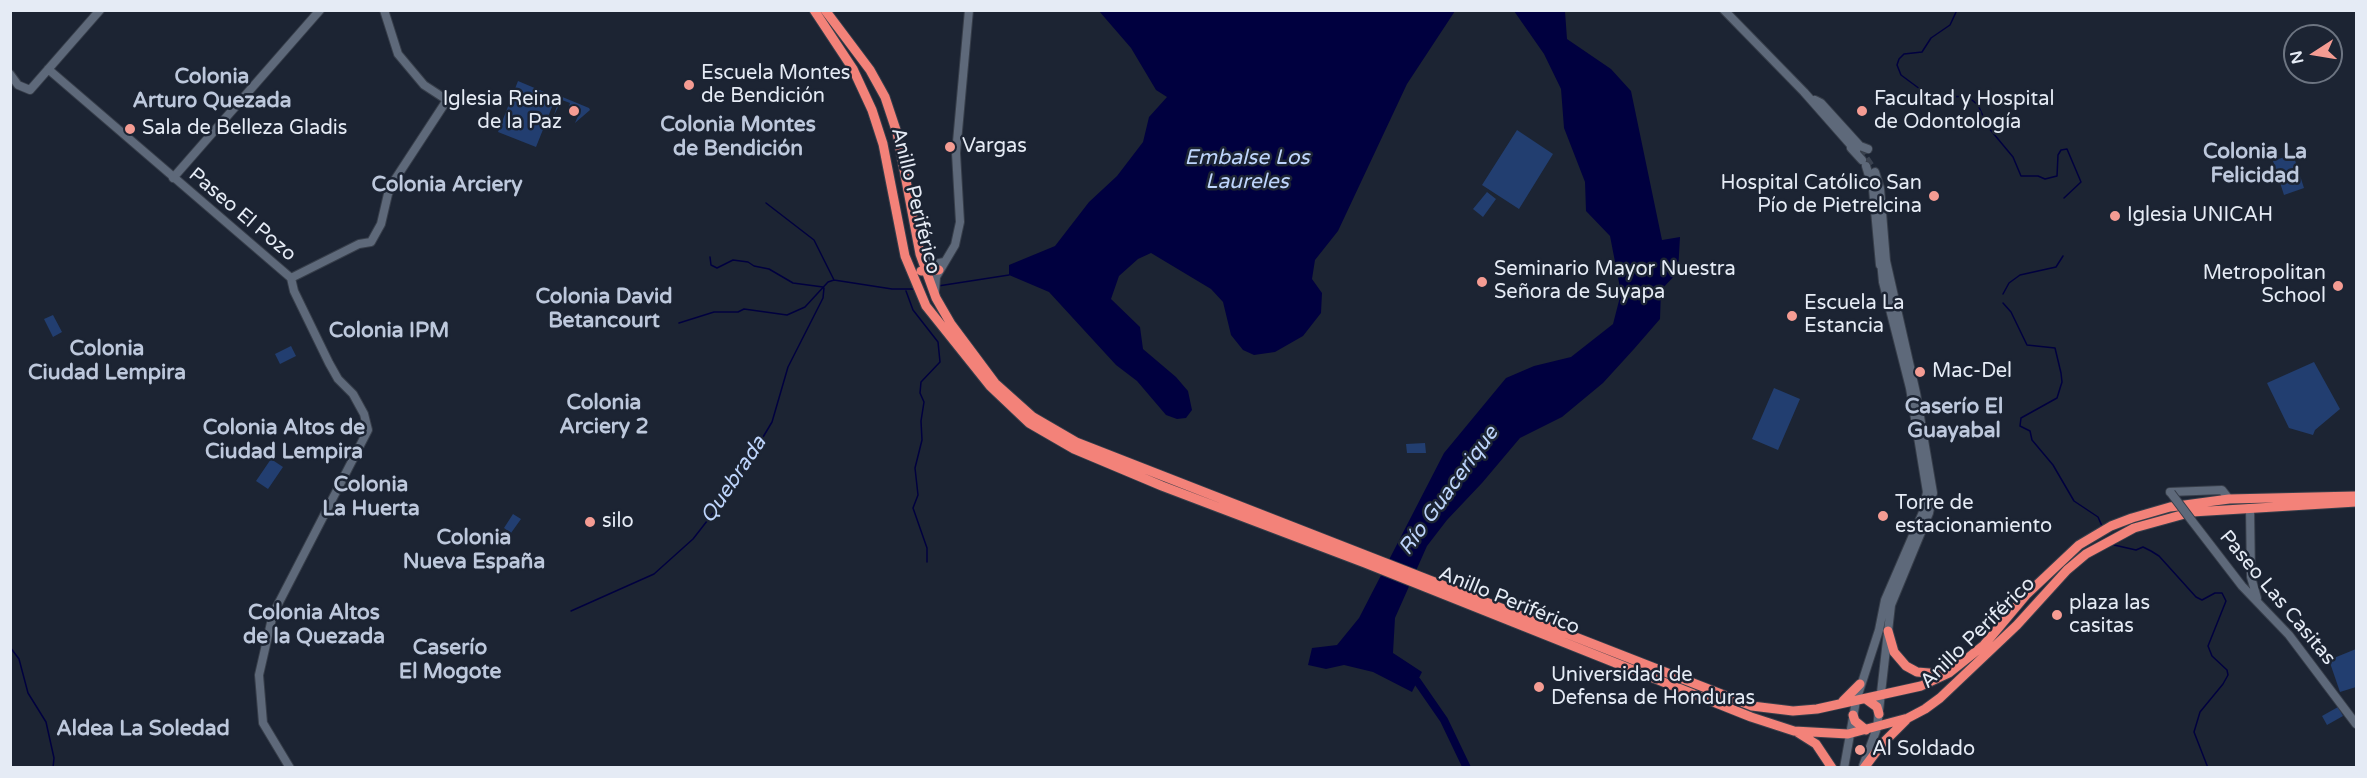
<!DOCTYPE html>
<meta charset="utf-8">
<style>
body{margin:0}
#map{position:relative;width:2367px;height:778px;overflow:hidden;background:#1c2433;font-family:"Varela Round",sans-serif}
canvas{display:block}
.frame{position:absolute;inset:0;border:12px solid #e5ebf5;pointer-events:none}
.north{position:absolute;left:2283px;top:24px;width:60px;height:60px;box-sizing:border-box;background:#1c2433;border:2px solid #6c7481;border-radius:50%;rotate:258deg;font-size:16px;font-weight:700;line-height:24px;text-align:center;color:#e5ebf5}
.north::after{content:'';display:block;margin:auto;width:21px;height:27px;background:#f59c93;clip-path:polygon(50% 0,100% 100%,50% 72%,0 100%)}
</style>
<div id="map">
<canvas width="2367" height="778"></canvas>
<div class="frame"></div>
<div class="north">N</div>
</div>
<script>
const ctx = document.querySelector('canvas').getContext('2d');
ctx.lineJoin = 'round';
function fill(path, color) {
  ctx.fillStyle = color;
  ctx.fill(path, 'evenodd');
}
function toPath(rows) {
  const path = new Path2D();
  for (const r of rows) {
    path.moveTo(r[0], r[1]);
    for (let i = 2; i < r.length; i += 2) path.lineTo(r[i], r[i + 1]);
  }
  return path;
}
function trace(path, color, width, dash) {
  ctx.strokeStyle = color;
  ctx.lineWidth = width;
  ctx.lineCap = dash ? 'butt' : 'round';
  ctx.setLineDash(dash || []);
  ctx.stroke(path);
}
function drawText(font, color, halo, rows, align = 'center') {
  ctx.font = font + ' "Varela Round",sans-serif';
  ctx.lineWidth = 5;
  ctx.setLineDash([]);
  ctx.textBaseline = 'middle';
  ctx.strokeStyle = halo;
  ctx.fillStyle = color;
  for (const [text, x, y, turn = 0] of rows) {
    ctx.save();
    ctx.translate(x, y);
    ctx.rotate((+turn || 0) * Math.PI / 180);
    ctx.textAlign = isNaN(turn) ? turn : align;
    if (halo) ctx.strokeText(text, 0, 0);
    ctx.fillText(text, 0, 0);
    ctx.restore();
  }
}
fill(toPath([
 [518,81,556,97,536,147,498,132],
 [560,96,589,108,590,110,575,123,581,109,571,105,567,113,570,103,562,100,554,115],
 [1517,130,1553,154,1519,209,1482,185],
 [2293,154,2304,188,2284,195,2273,161],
 [1487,192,1496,199,1483,217,1473,209],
 [53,315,62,332,53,337,44,319],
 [291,346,296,356,280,364,275,354],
 [2314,362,2340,409,2315,430,2313,435,2289,428,2267,383],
 [1774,388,1800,399,1778,450,1752,439],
 [1425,443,1426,453,1407,453,1406,444],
 [271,459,283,467,268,489,256,481],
 [513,514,521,519,511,533,504,528],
 [2356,649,2356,687,2340,692,2329,660],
 [2338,707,2343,716,2327,725,2322,716]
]), '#223e70');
fill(toPath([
 [1099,11,1455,11,1407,84,1338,231,1315,260,1312,279,1322,293,1321,313,1303,336,1275,352,1254,355,1243,350,1231,335,1223,302,1211,289,1151,253,1138,259,1119,276,1111,299,1140,327,1143,349,1176,377,1188,391,1192,410,1186,418,1177,419,1166,415,1137,381,1116,365,1049,292,1009,275,1009,265,1055,246,1089,202,1117,176,1143,142,1149,117,1167,97,1156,90,1131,48],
 [1514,11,1565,11,1567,39,1611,69,1631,91,1662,240,1680,237,1678,272,1661,290,1660,319,1634,349,1603,383,1562,417,1520,438,1482,483,1447,520,1427,546,1395,618,1393,653,1422,672,1412,692,1373,672,1344,665,1326,669,1308,665,1312,648,1337,645,1359,618,1444,453,1506,378,1534,366,1571,357,1613,324,1621,293,1610,236,1586,211,1585,182,1564,128,1561,89,1544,54]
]), '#00003f');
trace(toPath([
 [1957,10,1950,25,1931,38,1922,52,1904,54,1899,59,1897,65,1901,75,1932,98,1967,96,1978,105,1988,127,2013,157,2021,176,2038,176,2045,179,2057,176,2058,155,2061,150,2067,149,2081,182,2064,198],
 [766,203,814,240,834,280],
 [710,257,711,265,717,268,733,260,748,262,754,266,769,269,793,283,823,287],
 [938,286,1009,275],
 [906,291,913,310,938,342,940,362,921,382,920,393,924,402,921,421,922,440,915,468,918,495,913,508,927,548,927,562],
 [2003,294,2009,283,2020,275,2056,267,2063,256],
 [2003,303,2011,312,2027,345,2055,348,2061,373,2062,382,2057,398,2021,418,2020,426,2030,431,2032,440,2053,465,2074,501,2098,517,2102,526],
 [679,323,714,312,738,312,744,309,787,315,805,307,828,282,834,280,892,289,915,289],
 [2114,545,2136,550,2143,547,2151,551,2159,556,2196,597,2202,600,2215,593,2222,593,2226,601,2208,646,2212,656,2227,670,2228,675,2223,684,2200,712,2194,732,2208,768],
 [571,611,654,574,693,539,732,489,772,422,788,367,823,298,824,288],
 [10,647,19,659,28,693,46,722,54,758,53,768]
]), '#00003f', 1.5);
trace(toPath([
 [1409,677,1417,681,1444,720,1467,768]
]), '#00003f', 8);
trace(toPath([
 [1859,149,1875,172]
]), '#3a4250', 8, [8, 4]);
const secondary = toPath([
 [1724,10,1804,92,1856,151],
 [48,69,291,278,294,291,329,363,338,379,353,394,364,414,368,430,273,614,259,675,263,723,290,768],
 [10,74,18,85,30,90,100,10],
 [1815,100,1821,103,1860,146,1868,149],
 [1851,148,1862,160],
 [1866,166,1873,189,1880,265],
 [173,178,320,10],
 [921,255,935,264,944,262],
 [291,278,359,244,371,242,381,224,388,194,394,181,447,100,424,85,398,54,384,10],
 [935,291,936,277,955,245,960,222,956,153,969,10],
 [2170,492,2222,490,2229,499],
 [2250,508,2251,577,2257,598],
 [2192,521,2242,586,2289,635,2356,724],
 [1863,766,1877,728,1891,605,1929,513,1933,493,1916,393,1886,261,1880,188,1875,172],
 [1844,768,1856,701,1879,630,1885,600,1923,512,1927,492,1910,388,1883,282,1881,261]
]);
const highway = toPath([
 [814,10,853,69,872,110,883,144,905,256,926,306,990,386,1029,423,1074,449,1162,486,1365,563,1751,717,1794,731,1848,734,1908,718,1925,709,1940,698,2017,625,2067,570,2086,554,2134,528,2192,512,2356,502],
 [825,10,870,70,885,97,897,133,920,254,936,298,951,324,995,383,1033,417,1076,442,1752,706,1793,711,1817,709,1921,686,1949,673,1984,645,2026,595,2079,545,2111,526,2132,518,2170,507,2229,499,2356,496],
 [921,271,939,270],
 [1888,631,1894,652,1906,666,1917,672,1941,674],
 [1866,699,1877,707,1879,714],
 [1843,701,1860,684],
 [1853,715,1855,721,1866,730],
 [1797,732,1816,744,1832,768],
 [1864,768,1882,744,1906,720]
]);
trace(secondary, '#373e4a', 10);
trace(highway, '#373e4a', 11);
trace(secondary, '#5e697a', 8);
trace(highway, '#f38279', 9);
const secondaryBridge = toPath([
 [2171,493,2192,521]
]);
trace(secondaryBridge, '#373e4a', 10, []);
trace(secondaryBridge, '#5e697a', 8);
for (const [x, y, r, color] of [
 [689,85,6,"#f59c93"],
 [574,111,6,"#f59c93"],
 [1862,111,6,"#f59c93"],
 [130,129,6,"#f59c93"],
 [950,147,6,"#f59c93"],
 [1934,196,6,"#f59c93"],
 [2115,216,6,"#f59c93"],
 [1482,282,6,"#f59c93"],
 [2338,286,6,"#f59c93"],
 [1792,316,6,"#f59c93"],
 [1920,372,6,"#f59c93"],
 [1883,516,6,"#f59c93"],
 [590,522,6,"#f59c93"],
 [2057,615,6,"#f59c93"],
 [1539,687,6,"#f59c93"],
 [1860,750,6,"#f59c93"]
]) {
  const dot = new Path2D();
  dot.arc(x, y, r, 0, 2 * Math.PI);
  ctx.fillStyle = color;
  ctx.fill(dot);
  trace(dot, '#1c2433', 2);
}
drawText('20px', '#e5ebf5', '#1c2433', [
 ["Escuela Montes",701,74],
 ["de Bendición",701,97],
 ["Iglesia Reina",562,100,"right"],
 ["de la Paz",562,123,"right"],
 ["Facultad y Hospital",1874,100],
 ["de Odontología",1874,123],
 ["Sala de Belleza Gladis",142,129],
 ["Vargas",962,147],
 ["Hospital Católico San",1922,184,"right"],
 ["Pío de Pietrelcina",1922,207,"right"],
 ["Iglesia UNICAH",2127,216],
 ["Seminario Mayor Nuestra",1494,270],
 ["Señora de Suyapa",1494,293],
 ["Metropolitan",2326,274,"right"],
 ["School",2326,297,"right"],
 ["Escuela La",1804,304],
 ["Estancia",1804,327],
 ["Mac-Del",1932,372],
 ["Torre de",1895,504],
 ["estacionamiento",1895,527],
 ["silo",602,522],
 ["plaza las",2069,604],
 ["casitas",2069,627],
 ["Universidad de",1551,676],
 ["Defensa de Honduras",1551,699],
 ["Al Soldado",1872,750]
], 'left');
drawText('20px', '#e5ebf5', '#1c2433', [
 ["Anillo Periférico",915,201,76],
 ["Paseo El Pozo",242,215,40],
 ["Paseo Las Casitas",2277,598,50],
 ["Anillo Periférico",1509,601,22],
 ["Anillo Periférico",1978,633,-44]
]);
drawText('bold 21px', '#bdc8dc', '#1c2433', [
 ["Colonia",212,77],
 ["Arturo Quezada",212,101],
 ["Colonia Montes",738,125],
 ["de Bendición",738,149],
 ["Colonia La",2255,152],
 ["Felicidad",2255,176],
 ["Colonia Arciery",447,185],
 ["Colonia David",604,297],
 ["Betancourt",604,321],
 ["Colonia IPM",389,331],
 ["Colonia",107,349],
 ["Ciudad Lempira",107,373],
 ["Colonia",604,403],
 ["Arciery 2",604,427],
 ["Caserío El",1954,407],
 ["Guayabal",1954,431],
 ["Colonia Altos de",284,428],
 ["Ciudad Lempira",284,452],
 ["Colonia",371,485],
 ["La Huerta",371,509],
 ["Colonia",474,538],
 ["Nueva España",474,562],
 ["Colonia Altos",314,613],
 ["de la Quezada",314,637],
 ["Caserío",450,648],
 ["El Mogote",450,672],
 ["Aldea La Soledad",143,729]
]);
drawText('italic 21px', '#bed5fc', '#1c2433', [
 ["Embalse Los",1247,158],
 ["Laureles",1247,182],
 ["Quebrada",734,480,-56],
 ["Río Guacerique",1449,491,-54]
]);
</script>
